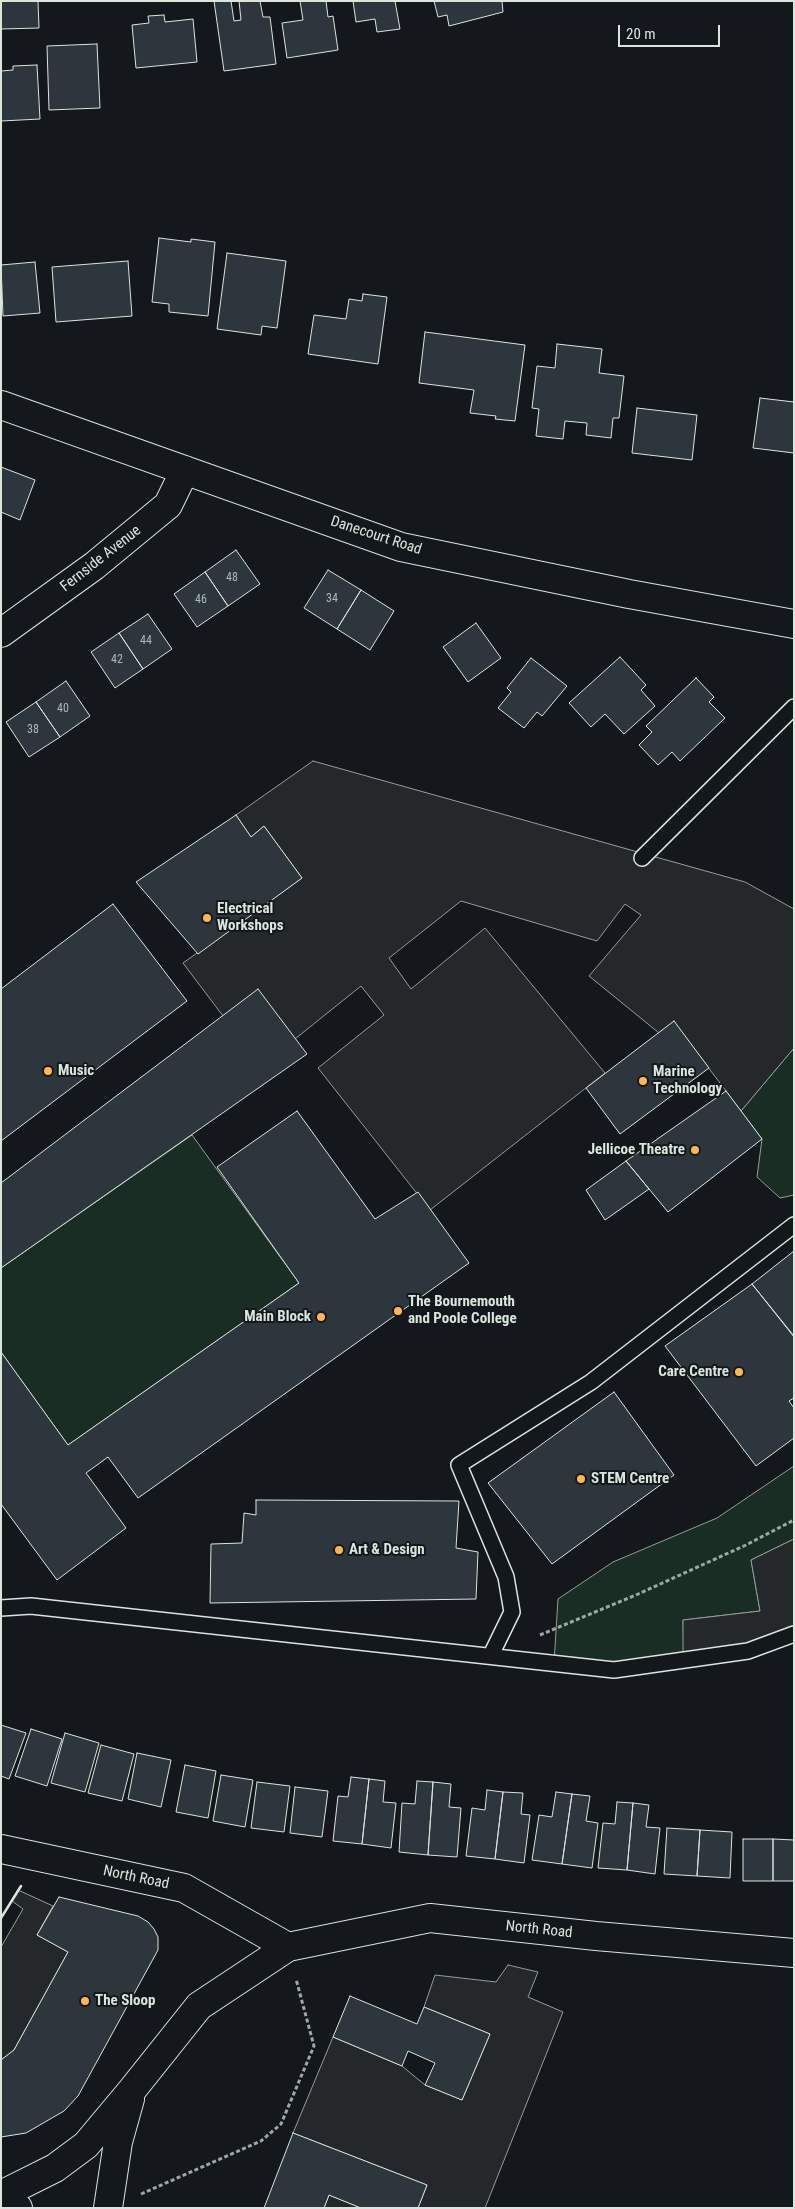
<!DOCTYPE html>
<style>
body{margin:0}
#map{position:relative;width:795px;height:2209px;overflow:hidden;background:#14181c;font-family:"Roboto Condensed",sans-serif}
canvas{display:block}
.frame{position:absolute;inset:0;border:2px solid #d8e6dc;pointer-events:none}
.scale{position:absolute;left:618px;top:25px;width:102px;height:22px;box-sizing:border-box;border:2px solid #d8e6dc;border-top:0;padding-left:6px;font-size:15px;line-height:18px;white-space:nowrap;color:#d8e6dc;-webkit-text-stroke:4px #14181c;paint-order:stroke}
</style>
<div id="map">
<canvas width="795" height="2209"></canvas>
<div class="frame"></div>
<div class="scale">20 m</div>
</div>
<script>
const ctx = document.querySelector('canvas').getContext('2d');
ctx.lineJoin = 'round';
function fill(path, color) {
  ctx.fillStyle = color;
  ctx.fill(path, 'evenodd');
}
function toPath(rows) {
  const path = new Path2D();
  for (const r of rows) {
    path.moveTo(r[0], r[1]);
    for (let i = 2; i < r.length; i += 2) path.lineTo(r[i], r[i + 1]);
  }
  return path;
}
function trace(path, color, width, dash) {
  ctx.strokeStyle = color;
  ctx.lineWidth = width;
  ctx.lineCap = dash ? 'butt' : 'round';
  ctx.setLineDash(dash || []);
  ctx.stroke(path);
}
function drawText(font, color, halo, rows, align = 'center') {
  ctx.font = font + ' "Roboto Condensed",sans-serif';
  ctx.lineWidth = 4;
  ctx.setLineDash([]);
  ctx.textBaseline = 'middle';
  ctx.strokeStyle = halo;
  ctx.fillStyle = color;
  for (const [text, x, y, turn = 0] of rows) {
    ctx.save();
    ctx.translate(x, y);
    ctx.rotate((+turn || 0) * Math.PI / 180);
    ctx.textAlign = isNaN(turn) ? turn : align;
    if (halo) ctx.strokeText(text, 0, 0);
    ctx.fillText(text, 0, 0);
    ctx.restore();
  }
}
const green = toPath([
 [794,1048,794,1195,780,1198,757,1177,762,1139,741,1111,794,1048],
 [192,1135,299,1283,68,1445,1,1352,1,1268,192,1135],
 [794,1466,794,1539,751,1560,760,1611,683,1620,684,1661,614,1670,554,1663,558,1599,613,1562,717,1518,794,1466]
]);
fill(green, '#1a2d24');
trace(green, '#939e99', 1);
const parking = toPath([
 [313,761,745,882,794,909,794,1048,741,1111,674,1022,659,1033,589,976,641,915,625,904,597,941,461,901,389,958,411,989,485,928,605,1073,430,1210,318,1068,384,1015,361,986,295,1039,223,1016,183,963,302,878,264,826,251,837,236,815,313,761],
 [794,1539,794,1634,683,1657,683,1620,760,1611,751,1560,794,1539],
 [18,1890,53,1906,37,1935,68,1952,14,2050,1,2060,1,1947,23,1909,12,1901,18,1890],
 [508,1965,538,1972,528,1997,563,2012,485,2208,418,2208,427,2185,293,2133,333,2037,402,2066,425,2085,462,2100,490,2034,424,2007,435,1975,496,1982,508,1965],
 [329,2195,361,2208,324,2208,329,2195]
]);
fill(parking, '#24282b');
trace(parking, '#939e99', 1);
const building = toPath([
 [1,1,38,1,39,28,1,29,1,1],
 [214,1,231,1,234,21,241,20,239,1,260,1,263,17,270,17,276,64,224,71,214,1],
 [300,1,326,1,328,17,333,16,338,50,287,58,282,23,303,20,300,1],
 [353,1,395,1,400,29,377,32,375,19,356,22,353,1],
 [434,1,502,1,503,12,449,26,447,15,438,17,434,1],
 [164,15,165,22,193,19,197,62,136,68,132,25,149,23,148,16,164,15],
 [97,44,100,108,49,110,47,46,97,44],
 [37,65,40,119,1,121,1,71,13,70,13,66,37,65],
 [159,238,191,242,191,239,215,242,208,316,169,312,169,304,152,302,159,238],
 [227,253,286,261,277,328,262,326,261,335,217,329,227,253],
 [128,261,132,316,56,322,52,267,128,261],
 [35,262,40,313,3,316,1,265,35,262],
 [363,294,387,297,378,364,308,354,314,315,346,319,349,299,362,301,363,294],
 [425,332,525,345,515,421,495,419,496,416,470,413,474,390,419,383,425,332],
 [557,344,602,349,599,373,624,376,619,418,613,418,611,438,586,435,587,423,565,421,563,439,536,436,539,409,532,408,537,366,555,368,557,344],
 [760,398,794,402,794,453,753,448,760,398],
 [637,408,697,415,692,460,632,453,637,408],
 [1,467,35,480,20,520,1,512,1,467],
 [236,550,260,584,228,606,205,572,236,550],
 [328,570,361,590,337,629,304,608,328,570],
 [205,572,228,606,197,627,174,594,205,572],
 [361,590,394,611,370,650,337,629,361,590],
 [148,614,172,649,143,669,119,633,148,614],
 [476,623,501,658,468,682,443,647,476,623],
 [119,633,143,669,115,688,91,652,119,633],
 [620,657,646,685,641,690,655,706,624,734,605,714,591,727,569,703,620,657],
 [531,658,567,686,542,716,537,712,524,728,498,708,511,692,507,688,531,658],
 [696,678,714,697,709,702,725,718,680,761,672,752,658,765,639,745,652,732,646,726,696,678],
 [66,681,90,716,60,737,36,702,66,681],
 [36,702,60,737,29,757,6,722,36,702],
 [236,815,251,837,264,826,302,878,198,954,136,882,236,815],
 [113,904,187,1001,1,1141,1,989,113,904],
 [258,989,307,1054,1,1268,1,1183,258,989],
 [674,1021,709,1068,620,1134,586,1088,674,1021],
 [726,1091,762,1139,668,1212,626,1161,726,1091],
 [297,1111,375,1219,418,1192,469,1263,138,1498,108,1457,86,1473,126,1528,57,1580,1,1504,1,1352,68,1445,299,1283,217,1167,297,1111],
 [626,1161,649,1189,605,1220,586,1190,626,1161],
 [794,1251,794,1336,752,1284,794,1251],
 [752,1284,794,1337,794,1398,789,1401,794,1408,794,1438,756,1466,665,1346,752,1284],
 [614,1392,674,1475,552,1564,488,1483,614,1392],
 [256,1500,459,1501,456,1548,478,1552,476,1599,210,1603,211,1544,242,1543,244,1513,256,1515,256,1500],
 [1,1725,26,1733,9,1779,1,1776,1,1725],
 [31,1729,62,1739,47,1786,15,1776,31,1729],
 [65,1733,99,1743,85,1792,51,1783,65,1733],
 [101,1745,134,1754,122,1801,88,1793,101,1745],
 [137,1753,171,1760,161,1807,128,1799,137,1753],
 [185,1765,216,1771,208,1818,176,1812,185,1765],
 [221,1775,253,1780,245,1827,213,1821,221,1775],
 [351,1777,369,1779,362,1844,333,1841,338,1796,348,1797,351,1777],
 [369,1779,385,1781,383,1802,396,1803,391,1848,362,1844,369,1779],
 [417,1781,433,1782,428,1855,399,1852,402,1803,415,1804,417,1781],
 [257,1782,290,1786,284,1832,251,1828,257,1782],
 [433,1782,451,1784,449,1807,461,1808,457,1857,428,1855,433,1782],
 [295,1787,328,1791,322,1837,290,1833,295,1787],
 [487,1790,503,1792,495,1859,466,1856,472,1808,485,1810,487,1790],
 [503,1792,523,1793,521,1814,530,1815,524,1863,495,1859,503,1792],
 [556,1792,572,1794,562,1864,532,1860,539,1815,552,1817,556,1792],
 [572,1794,590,1796,586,1821,598,1823,592,1868,562,1864,572,1794],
 [617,1802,633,1803,627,1870,598,1868,603,1823,615,1824,617,1802],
 [633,1803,649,1805,646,1827,660,1828,655,1874,627,1870,633,1803],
 [667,1828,700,1830,697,1876,664,1874,667,1828],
 [700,1830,732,1832,730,1878,697,1876,700,1830],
 [743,1839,773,1839,773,1881,743,1881,743,1839],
 [773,1839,794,1840,794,1881,773,1881,773,1839],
 [59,1897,138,1916,148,1922,154,1929,158,1937,158,1950,78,2096,64,2111,26,2133,1,2137,1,2060,14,2050,68,1952,37,1935,59,1897],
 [350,1996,417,2024,424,2007,490,2034,462,2100,425,2085,435,2063,408,2051,402,2066,333,2037,350,1996],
 [293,2133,427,2185,418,2208,361,2208,329,2195,324,2208,264,2208,293,2133]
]);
fill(building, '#2c363c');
trace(building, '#d8e6dc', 1);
const service = toPath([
 [642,858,794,707],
 [1,1608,31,1606,614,1670,748,1651,794,1634],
 [491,1655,512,1612,506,1577,459,1465,591,1382,794,1225]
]);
const minor = toPath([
 [1,405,401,547,629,594,794,624],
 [1,633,94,566,168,505,185,470],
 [1,1849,184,1888,288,1947]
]);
const tertiary = toPath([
 [1,2195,55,2168,86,2145,132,2090,199,2006,288,1947,430,1918,596,1936,794,1953],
 [108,2208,118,2142,130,2099]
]);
const trunk = toPath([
 [1,2202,18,2208]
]);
trace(service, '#d8e6dc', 18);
trace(minor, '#d8e6dc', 30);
trace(tertiary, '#d8e6dc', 30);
trace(trunk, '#d8e6dc', 30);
trace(toPath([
 [540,1635,636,1595,746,1545,794,1520],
 [141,2194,261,2141,281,2124,314,2046,296,1979]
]), '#9da8a2', 3, [4, 2.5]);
trace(service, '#14181c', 15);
trace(minor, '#14181c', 28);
trace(tertiary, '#14181c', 28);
trace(trunk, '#14181c', 28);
trace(toPath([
 [1,1918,21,1886]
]), '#d8e6dc', 2.5);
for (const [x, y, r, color] of [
 [207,918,5,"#ffb74d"],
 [48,1071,5,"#ffb74d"],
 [643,1081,5,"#ffb74d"],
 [695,1150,5,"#ffb74d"],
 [398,1311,5,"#ffb74d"],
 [321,1317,5,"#ffb74d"],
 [739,1372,5,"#ffb74d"],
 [581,1479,5,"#ffb74d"],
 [339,1550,5,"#ffb74d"],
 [85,2001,5,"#ffb74d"]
]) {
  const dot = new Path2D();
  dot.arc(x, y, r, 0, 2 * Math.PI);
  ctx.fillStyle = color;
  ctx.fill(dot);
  trace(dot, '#14181c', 2);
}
drawText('12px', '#adbab4', null, [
 ["48",232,578],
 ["34",332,599],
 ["46",201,600],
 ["44",146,641],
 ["42",117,660],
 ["40",63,709],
 ["38",33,730]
]);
drawText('15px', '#d8e6dc', '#14181c', [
 ["Danecourt Road",376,536,18],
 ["Fernside Avenue",101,559,-38],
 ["North Road",136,1878,12],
 ["North Road",539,1930,6]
]);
drawText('bold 15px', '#d8e6dc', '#14181c', [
 ["Electrical",217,909],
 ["Workshops",217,926],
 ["Music",58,1071],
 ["Marine",653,1072],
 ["Technology",653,1089],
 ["Jellicoe Theatre",685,1150,"right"],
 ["The Bournemouth",408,1302],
 ["and Poole College",408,1319],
 ["Main Block",311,1317,"right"],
 ["Care Centre",729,1372,"right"],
 ["STEM Centre",591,1479],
 ["Art & Design",349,1550],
 ["The Sloop",95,2001]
], 'left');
</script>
